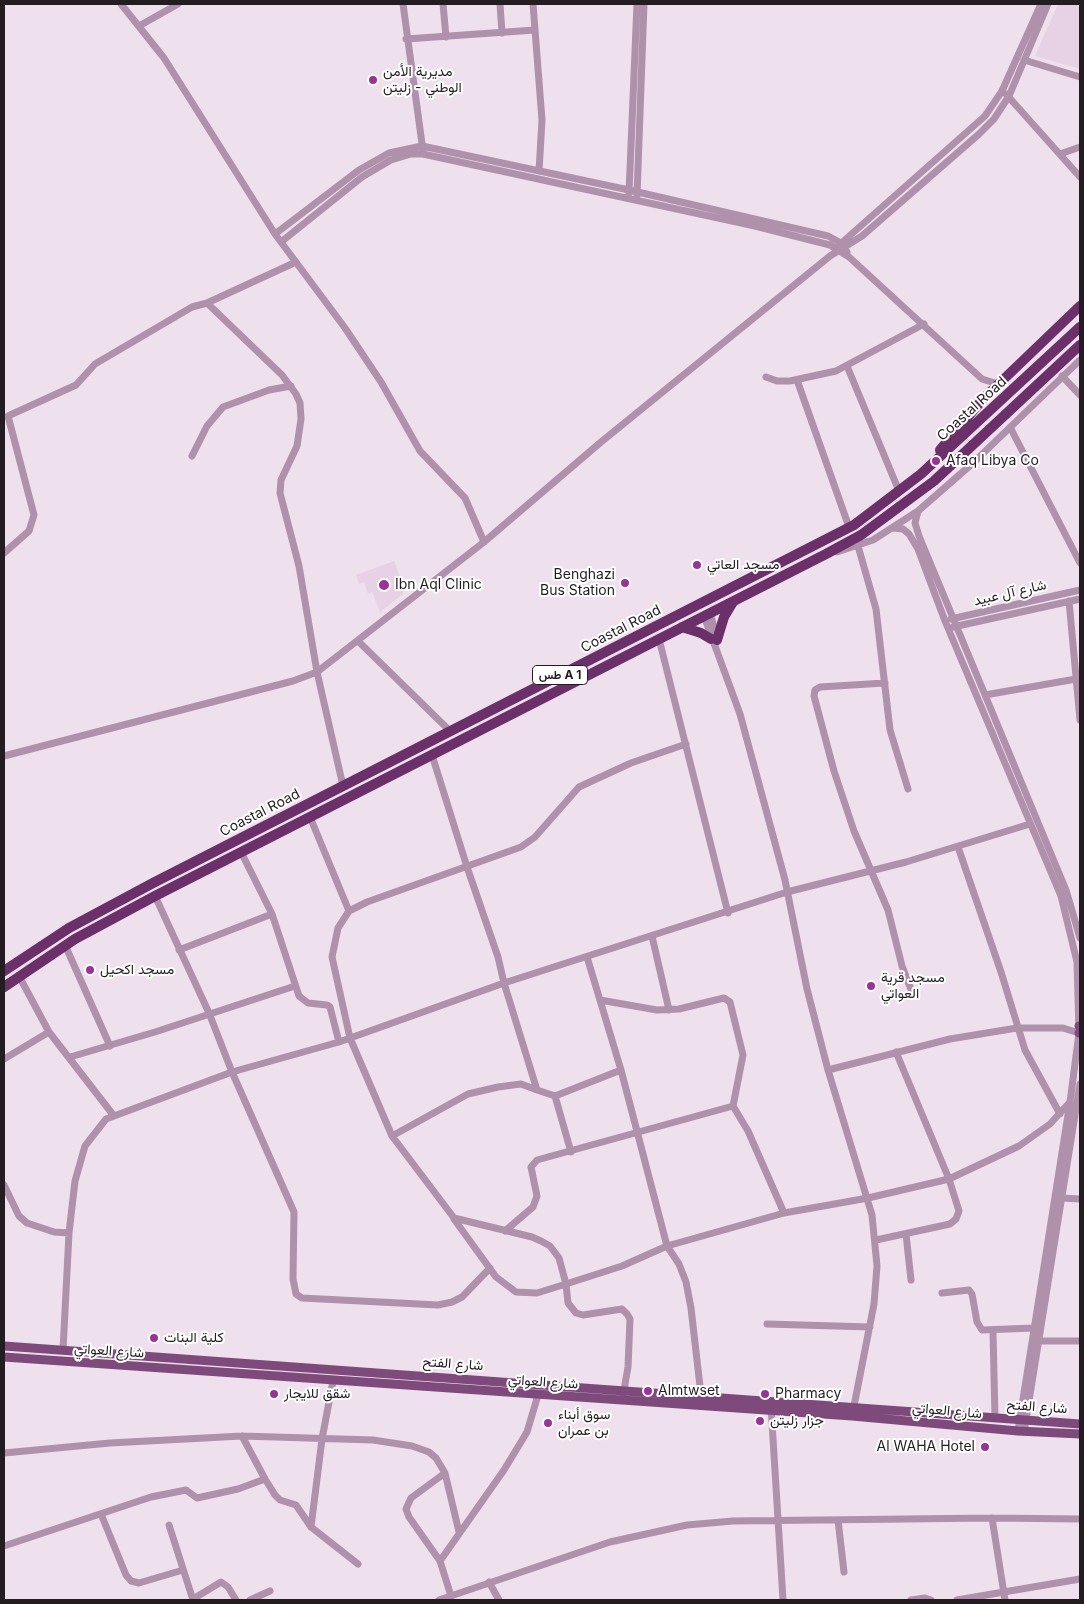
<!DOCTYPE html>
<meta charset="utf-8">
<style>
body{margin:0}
#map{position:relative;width:1084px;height:1604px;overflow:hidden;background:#efe0ed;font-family:Inter,sans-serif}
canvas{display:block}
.frame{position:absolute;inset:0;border:5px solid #231d22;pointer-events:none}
</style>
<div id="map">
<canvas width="1084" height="1604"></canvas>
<div class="frame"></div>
</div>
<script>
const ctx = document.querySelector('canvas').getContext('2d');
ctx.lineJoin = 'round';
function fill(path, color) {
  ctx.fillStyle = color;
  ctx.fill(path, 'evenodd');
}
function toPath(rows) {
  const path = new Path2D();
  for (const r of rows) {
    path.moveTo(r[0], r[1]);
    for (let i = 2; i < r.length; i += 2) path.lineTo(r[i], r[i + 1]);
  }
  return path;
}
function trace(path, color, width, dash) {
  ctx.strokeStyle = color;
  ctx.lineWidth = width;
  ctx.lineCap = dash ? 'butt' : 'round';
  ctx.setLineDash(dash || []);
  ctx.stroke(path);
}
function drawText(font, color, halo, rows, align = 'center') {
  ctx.font = font + ' Inter,Vazirmatn,sans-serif';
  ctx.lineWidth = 4;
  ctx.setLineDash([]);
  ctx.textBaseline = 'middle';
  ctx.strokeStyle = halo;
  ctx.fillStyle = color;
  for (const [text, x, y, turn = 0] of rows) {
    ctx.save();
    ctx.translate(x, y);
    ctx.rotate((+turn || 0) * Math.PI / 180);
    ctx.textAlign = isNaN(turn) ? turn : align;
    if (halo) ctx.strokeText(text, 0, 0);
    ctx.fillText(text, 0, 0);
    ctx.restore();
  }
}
fill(toPath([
 [1058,4,1080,4,1080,69,1035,56],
 [394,561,404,587,403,594,380,612,372,592,368,594,364,582,359,584,356,575]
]), '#e6d2e4');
trace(toPath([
 [121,4,164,58,275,234,345,328,381,382,420,451,465,498,484,542],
 [403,4,423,151],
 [443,4,446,37],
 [500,4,502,33],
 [533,4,542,120,539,171],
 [139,26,178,4],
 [406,39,535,30],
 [1024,60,1080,77],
 [1006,94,1080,177],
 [1060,154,1080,147],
 [629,193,637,4],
 [637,195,644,4],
 [275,234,359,170,389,153,422,146,629,190,828,236,841,243,847,252],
 [281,242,362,177,391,160,411,154,423,154,755,226,830,245,849,257,982,379,998,384],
 [838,246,985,116,1002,91,1041,4],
 [207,303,282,375,296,394,300,403,301,419,297,446,281,480,280,493,299,566,317,672,343,786],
 [847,366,899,491],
 [1062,376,1080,395],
 [766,377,777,381,790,381,836,371,924,324],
 [797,380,849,527],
 [1010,427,1080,563],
 [192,456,207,426,223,407,269,390,291,386],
 [918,511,915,523,919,536,1066,890,1080,938],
 [893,528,903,529,909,534,918,549,945,621,1061,896,1077,962,1079,1033,1070,1102,1018,1431],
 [858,546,876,609,890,730,908,789],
 [837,552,873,540,918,511,973,463,1080,360],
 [4,553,29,531,34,515,8,416,76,385,95,364,192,307,207,303,296,262],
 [1069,601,1080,720],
 [710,613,717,637],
 [704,616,740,714,785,880,807,989,828,1070,872,1215,877,1266,874,1304,854,1406],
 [951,619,1080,590],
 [953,627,1080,599],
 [659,639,728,913],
 [358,641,449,730],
 [885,683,820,687,815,690,814,696,834,771,854,831,888,910,902,966,912,992],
 [985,695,1076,679],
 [686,744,631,763,579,787,535,837,521,847,367,902,349,911,338,928,332,957,350,1038,392,1136,454,1218,532,1237,541,1241,550,1246,559,1258,566,1284,622,1266,667,1246,784,1213,868,1198,949,1179,1019,1146,1050,1124,1070,1102],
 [432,755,467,867,498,957,504,983,537,1090,555,1096,571,1152],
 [4,756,293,681,317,672,484,542,601,442,830,256,862,236,979,134,994,119,1009,96,1048,4],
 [310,817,349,911],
 [958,847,1001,972,1025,1050,1060,1114],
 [241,852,272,914,299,996,308,1003,327,1005,330,1007,339,1042],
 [155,896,209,1013,232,1072,294,1212,293,1279,296,1294,302,1298,438,1305,452,1302,462,1297,490,1268],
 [652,936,669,1010],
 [65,945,110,1046],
 [179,950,272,914],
 [587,957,621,1070,667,1246,679,1264,686,1282,691,1308,701,1395],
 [19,976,49,1032,114,1116],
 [600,1000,657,1010,679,1009,724,998,730,1002,743,1055,733,1106,748,1131,784,1213],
 [70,1057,155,1032,295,986],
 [4,1059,49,1032],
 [828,1070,950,1039,1017,1028,1063,1028,1079,1033],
 [555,1096,621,1070],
 [392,1136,468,1094,498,1087,521,1084,537,1090],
 [4,1185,19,1216,27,1223,54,1232,69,1233],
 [1061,1198,1080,1199],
 [454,1219,496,1277,516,1292,537,1293,566,1284,568,1303,576,1313,583,1315,622,1309,627,1314,630,1319,628,1367,623,1396],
 [505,1231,533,1207,537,1196,531,1167,537,1160,733,1106],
 [906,1234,911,1280],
 [876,1240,950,1224,956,1219,959,1211,949,1179,896,1052],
 [942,1293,969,1290,972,1294,977,1322,982,1330,1034,1328],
 [767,1324,870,1327],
 [993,1331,995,1418],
 [1039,1341,1080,1341],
 [63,1350,69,1233,75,1181,85,1146,106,1119,232,1072,339,1042,504,983,787,892,906,862,1030,824],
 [771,1406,783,1600],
 [1024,1432,1080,1084],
 [242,1436,265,1479,275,1495,280,1500,296,1505,311,1527,358,1564],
 [4,1453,110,1443,242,1436,373,1440,412,1446,429,1452,436,1458,445,1473,411,1498,406,1509,409,1517,440,1561,451,1596],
 [445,1473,459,1532],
 [101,1514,126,1575,131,1581,139,1583,183,1570],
 [992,1518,1005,1600],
 [838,1520,844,1572],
 [169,1525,193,1600],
 [311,1527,322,1439,333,1381],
 [4,1546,151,1497,186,1490,197,1498,238,1489,265,1479],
 [440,1561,504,1470,527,1432,538,1395],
 [489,1582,499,1600],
 [193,1599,221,1582,228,1587,236,1600],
 [250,1600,270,1591],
 [439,1600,610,1542,687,1525,733,1521,992,1518,1080,1519],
 [911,1600,925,1598,931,1600],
 [957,1600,1080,1579]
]), '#af91ac', 7);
trace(toPath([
 [1079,1026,1080,1026],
 [1079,1033,1080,1033],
 [4,1346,1080,1424],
 [4,1357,852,1416,1018,1431,1080,1434]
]), '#7e4a7b', 9);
trace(toPath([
 [940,450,983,399,1080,306],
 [682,627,701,633,711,639],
 [717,640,724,617,733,602],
 [4,971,69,928,153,883,854,525,921,474,1080,327],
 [4,987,75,939,155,896,826,554,861,535,934,481,1080,345]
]), '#6b2f69', 10);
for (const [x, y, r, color] of [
 [373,80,5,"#9a3397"],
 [936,461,5,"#9a3397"],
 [697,565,5,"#9a3397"],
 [625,583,5,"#9a3397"],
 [384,585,6,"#9a3397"],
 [90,970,5,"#9a3397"],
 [871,986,5,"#9a3397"],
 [154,1338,5,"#9a3397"],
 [648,1391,5,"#9a3397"],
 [274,1394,5,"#9a3397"],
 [765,1394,5,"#9a3397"],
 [760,1421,5,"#9a3397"],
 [548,1423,5,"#9a3397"],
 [985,1447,5,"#9a3397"]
]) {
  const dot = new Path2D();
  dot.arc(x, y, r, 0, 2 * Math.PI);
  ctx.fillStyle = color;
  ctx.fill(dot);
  trace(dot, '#fff', 2);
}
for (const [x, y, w] of [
 [560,675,55]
]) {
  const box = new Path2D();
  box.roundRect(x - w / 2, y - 9.5, w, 19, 4);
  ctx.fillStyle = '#fff';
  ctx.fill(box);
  trace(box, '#231d22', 1);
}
drawText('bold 12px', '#231d22', null, [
 ["طس A 1",560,675]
]);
drawText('14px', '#231d22', '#fff', [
 ["مديرية الأمن",383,72],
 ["الوطني - زليتن",383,88],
 ["Afaq Libya Co",946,461],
 ["مسجد العاتي",707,565],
 ["Benghazi",615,575,"right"],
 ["Bus Station",615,591,"right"],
 ["Ibn Aql Clinic",395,585],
 ["مسجد اكحيل",100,970],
 ["مسجد قرية",881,978],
 ["العواتي",881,994],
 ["كلية البنات",164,1338],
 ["Almtwset",658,1391],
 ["شقق للايجار",284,1394],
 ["Pharmacy",775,1394],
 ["سوق أبناء",558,1415],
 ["بن عمران",558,1431],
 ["جزار زليتن",770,1421],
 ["Al WAHA Hotel",975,1447,"right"]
], 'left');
drawText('14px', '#231d22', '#fff', [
 ["Coastal Road",972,409,-42],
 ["شارع آل عبيد",1010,593,-13],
 ["Coastal Road",621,629,-27],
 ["Coastal Road",260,813,-27],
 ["شارع العواتي",109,1351,4],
 ["شارع الفتح",453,1364,4],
 ["شارع العواتي",543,1382,4],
 ["شارع الفتح",1037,1407,4],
 ["شارع العواتي",947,1411,5]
]);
</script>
